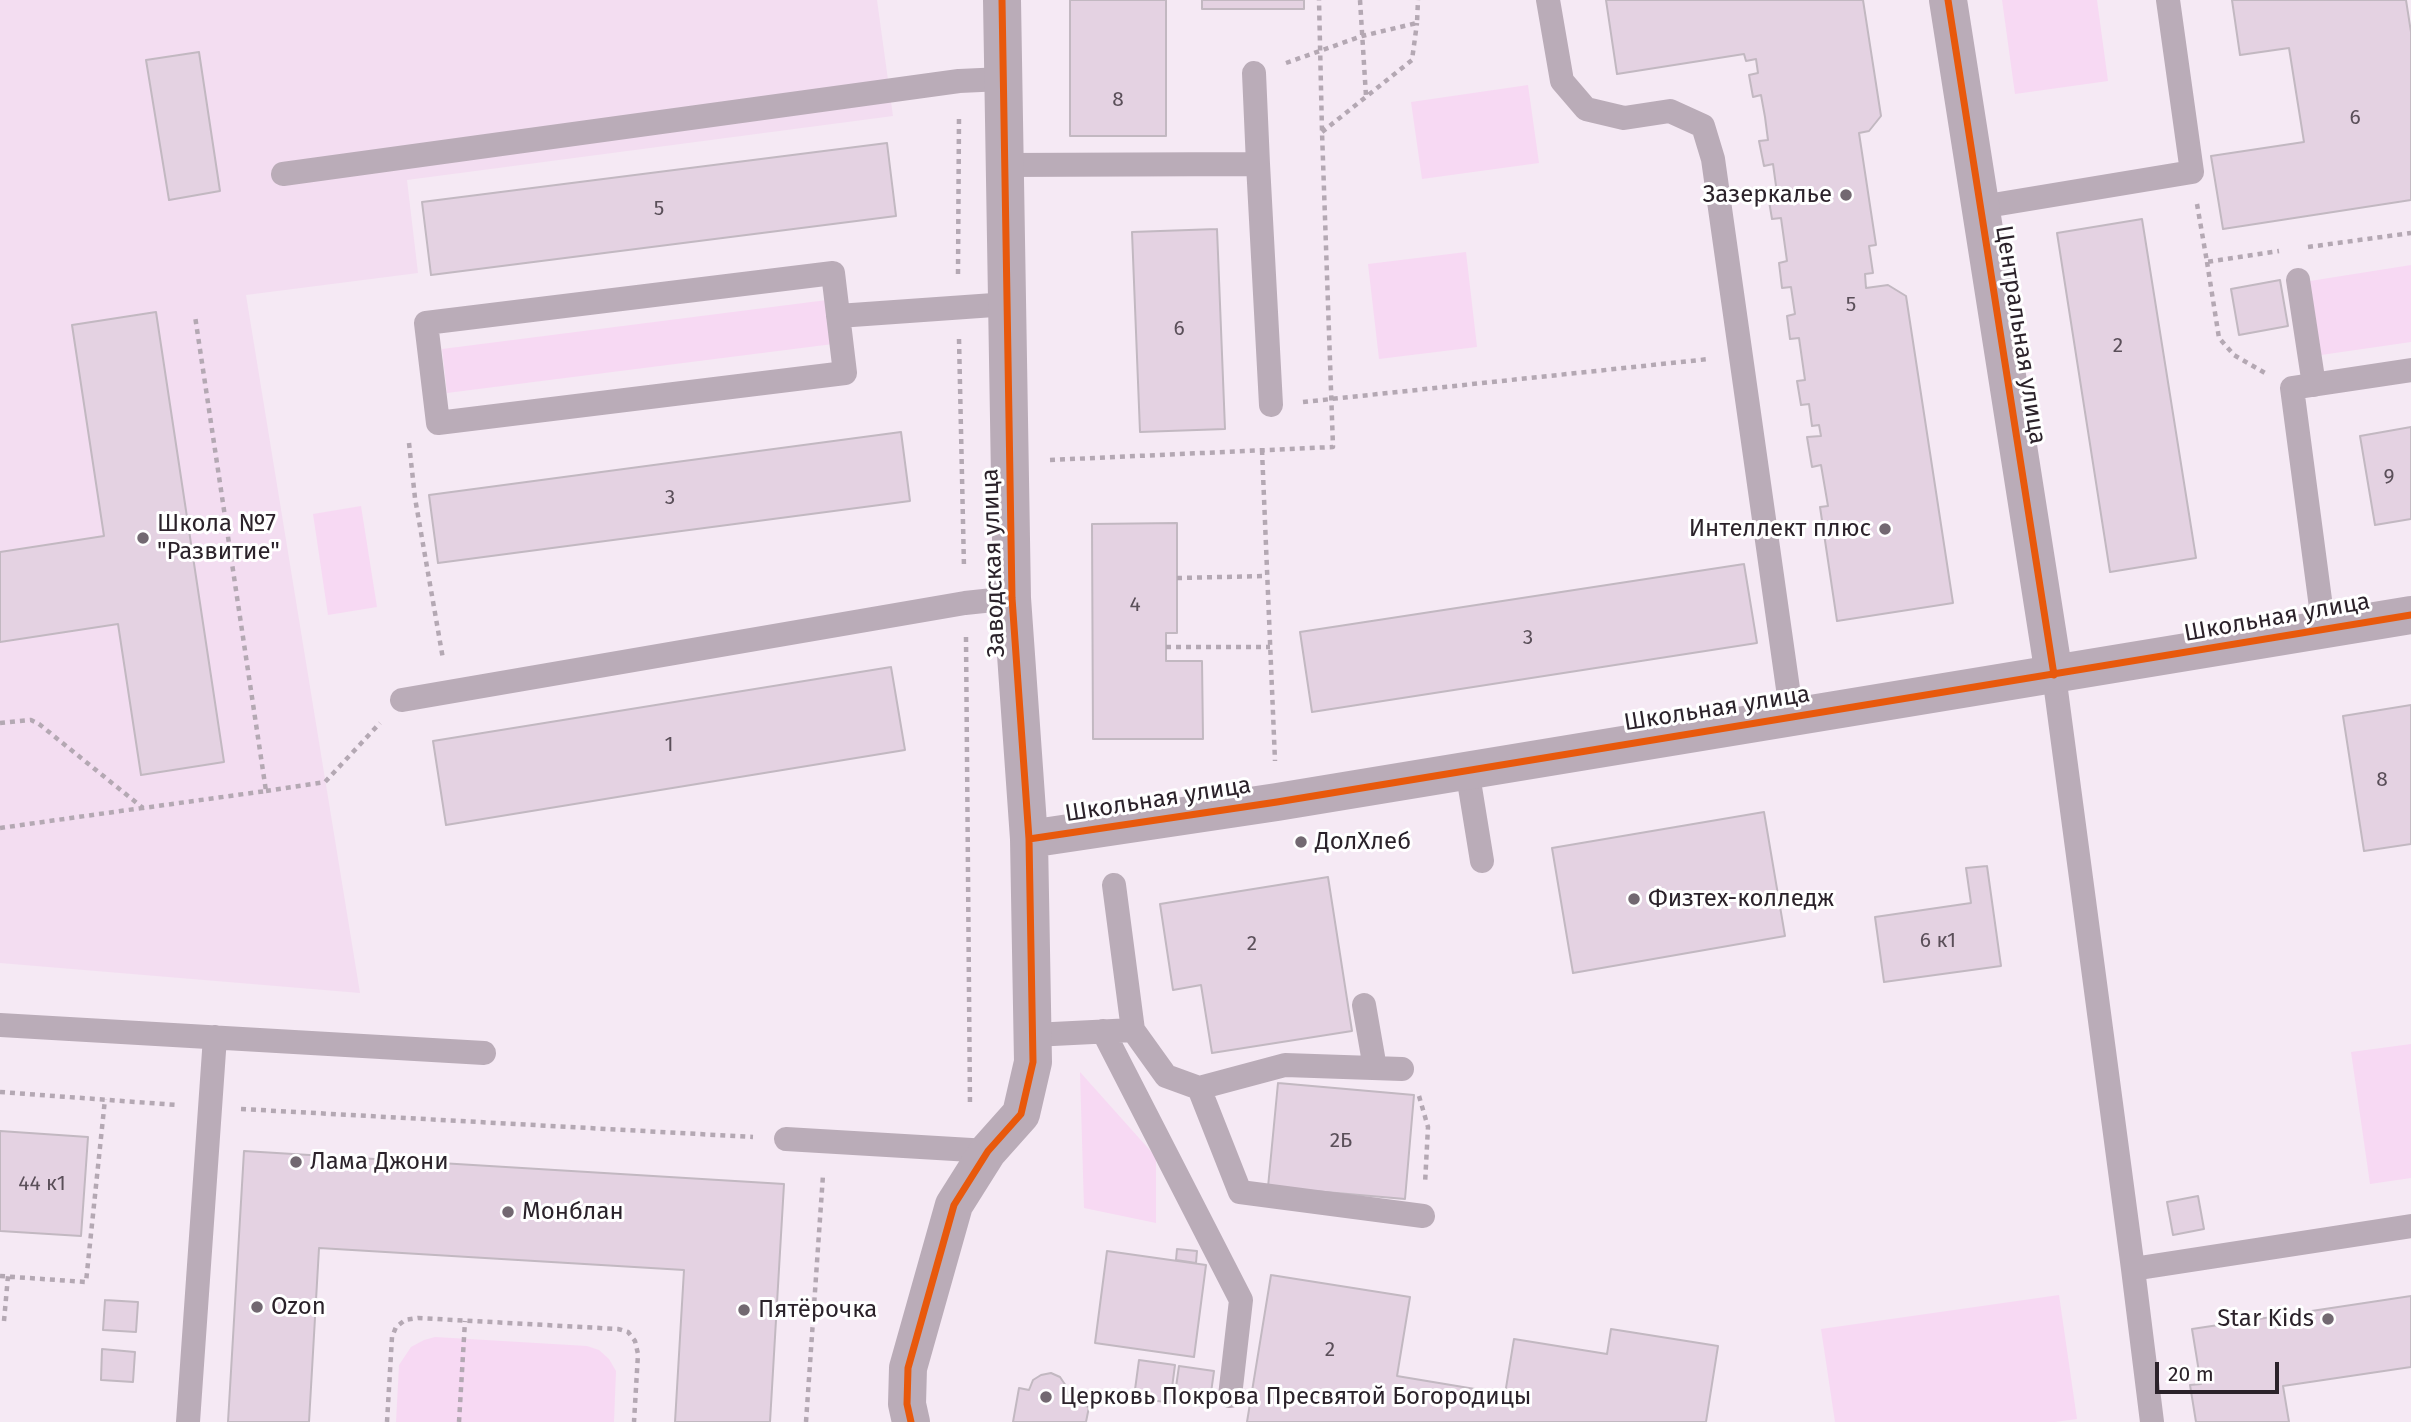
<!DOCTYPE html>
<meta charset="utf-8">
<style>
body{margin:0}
#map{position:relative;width:2411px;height:1422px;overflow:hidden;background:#f5e9f4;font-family:"Fira Sans",sans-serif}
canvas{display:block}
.scale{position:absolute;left:2155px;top:1362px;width:124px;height:32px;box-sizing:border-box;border:4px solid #2b222a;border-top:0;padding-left:9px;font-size:21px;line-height:24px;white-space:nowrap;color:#2b222a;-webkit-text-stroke:5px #fff;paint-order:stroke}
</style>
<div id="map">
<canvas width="2411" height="1422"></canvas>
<div class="scale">20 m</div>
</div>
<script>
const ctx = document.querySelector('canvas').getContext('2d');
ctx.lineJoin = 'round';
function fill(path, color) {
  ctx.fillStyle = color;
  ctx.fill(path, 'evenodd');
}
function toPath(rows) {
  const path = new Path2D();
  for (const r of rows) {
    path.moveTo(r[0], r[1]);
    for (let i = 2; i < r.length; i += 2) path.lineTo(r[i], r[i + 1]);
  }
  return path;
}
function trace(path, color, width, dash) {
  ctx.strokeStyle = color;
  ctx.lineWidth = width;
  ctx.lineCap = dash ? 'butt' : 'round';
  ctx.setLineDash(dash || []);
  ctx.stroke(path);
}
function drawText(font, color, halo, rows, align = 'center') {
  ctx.font = font + ' "Fira Sans",sans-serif';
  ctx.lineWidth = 6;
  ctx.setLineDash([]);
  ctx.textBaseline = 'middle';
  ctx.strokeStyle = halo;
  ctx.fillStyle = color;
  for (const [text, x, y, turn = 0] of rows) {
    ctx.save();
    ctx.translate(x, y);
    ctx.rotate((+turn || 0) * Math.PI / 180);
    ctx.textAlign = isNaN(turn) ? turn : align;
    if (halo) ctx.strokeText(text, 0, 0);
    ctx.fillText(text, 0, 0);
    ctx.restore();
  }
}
fill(toPath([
 [0,0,877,0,893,116,407,180,418,273,246,295,360,993,0,963]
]), '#f3ddf1');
fill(toPath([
 [2002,0,2097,0,2108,81,2015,94],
 [1528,85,1539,163,1422,179,1411,102],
 [1466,252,1477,347,1379,359,1368,264],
 [2411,265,2411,342,2321,355,2310,281],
 [827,300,833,344,447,393,442,349],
 [361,506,377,607,328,615,313,514],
 [2411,1044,2411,1178,2370,1184,2351,1052],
 [1080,1072,1156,1157,1156,1223,1084,1208],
 [2059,1295,2077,1419,2055,1422,1835,1422,1821,1329],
 [435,1337,587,1346,599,1350,609,1359,616,1371,614,1422,396,1422,399,1365,411,1347,424,1340]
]), '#f7d9f3');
const building = toPath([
 [1070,0,1166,0,1166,136,1070,136,1070,0],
 [1202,0,1304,0,1304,9,1202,9,1202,0],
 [1606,0,1863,0,1881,116,1869,131,1859,133,1876,245,1869,246,1873,273,1865,274,1866,288,1888,285,1906,296,1953,603,1837,621,1820,507,1828,506,1821,465,1812,467,1807,437,1821,436,1819,425,1812,426,1809,404,1801,405,1797,381,1805,380,1799,338,1790,339,1787,316,1795,314,1791,287,1782,288,1779,263,1787,261,1781,218,1772,219,1768,195,1777,193,1773,164,1764,166,1759,141,1768,140,1765,117,1761,95,1753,97,1749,75,1758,73,1756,59,1746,61,1744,54,1617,74,1606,0],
 [2232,0,2406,0,2411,32,2411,200,2223,229,2211,156,2304,142,2289,48,2240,55,2232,0],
 [199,52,220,191,169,200,146,60,199,52],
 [887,143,896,216,431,275,422,202,887,143],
 [2142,219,2196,558,2110,572,2057,233,2142,219],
 [1217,229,1225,429,1140,432,1132,232,1217,229],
 [2280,280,2288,326,2239,335,2231,289,2280,280],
 [156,312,224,762,141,775,118,624,0,642,0,552,104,536,72,325,156,312],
 [2411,427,2411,519,2375,525,2360,436,2411,427],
 [901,432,910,501,438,563,429,495,901,432],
 [1177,523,1177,633,1166,633,1166,661,1202,661,1203,739,1093,739,1092,524,1177,523],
 [1744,564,1757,643,1312,712,1300,632,1744,564],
 [891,667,905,750,446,825,433,741,891,667],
 [2411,705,2411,844,2364,851,2343,716,2411,705],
 [1764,812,1785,936,1573,973,1552,848,1764,812],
 [1987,866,2001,966,1884,982,1875,917,1971,903,1966,868,1987,866],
 [1328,877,1352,1031,1212,1053,1201,985,1173,990,1160,904,1328,877],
 [1278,1083,1414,1095,1405,1199,1268,1187,1278,1083],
 [0,1131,88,1137,81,1236,0,1231,0,1131],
 [244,1151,784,1184,770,1422,675,1422,684,1270,319,1248,309,1422,228,1422,244,1151],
 [2198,1196,2204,1229,2173,1235,2167,1202,2198,1196],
 [1177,1249,1197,1251,1196,1263,1176,1260,1177,1249],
 [1107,1251,1206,1265,1194,1357,1095,1343,1107,1251],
 [1271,1275,1410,1297,1397,1376,1505,1394,1514,1339,1607,1354,1611,1329,1718,1346,1706,1422,1247,1422,1271,1275],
 [2411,1296,2411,1367,2283,1386,2289,1422,2196,1422,2190,1385,2201,1384,2192,1329,2411,1296],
 [105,1300,138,1302,136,1332,103,1330,105,1300],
 [102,1349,135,1352,133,1382,101,1380,102,1349],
 [1139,1360,1175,1365,1170,1403,1134,1397,1139,1360],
 [1179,1366,1214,1371,1209,1407,1174,1401,1179,1366],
 [1051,1373,1060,1377,1066,1386,1068,1396,1083,1398,1082,1405,1089,1407,1086,1422,1013,1422,1019,1388,1029,1390,1033,1380,1041,1375,1051,1373]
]);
fill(building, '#e4d2e2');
trace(building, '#c2b8c1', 2);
trace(toPath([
 [1360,0,1366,96],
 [1286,63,1362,36,1417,23,1418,0],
 [1322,132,1412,60,1417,23],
 [2197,204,2207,262,2279,251],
 [2308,247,2411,233],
 [2207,262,2219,338,2234,355,2265,373],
 [958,274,959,115],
 [959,339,964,568],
 [1303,402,1709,359],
 [409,443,415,498,443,659],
 [1262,450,1275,761],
 [1050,460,1333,447,1322,132,1319,0],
 [1177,578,1267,576],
 [966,637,970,1107],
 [1166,647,1270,647],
 [0,723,31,720,39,724,143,808,266,791,195,316],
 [266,791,325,782,380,723],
 [0,828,142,808],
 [0,1092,177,1105],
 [1419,1096,1428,1127,1425,1184],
 [241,1109,753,1137],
 [0,1276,86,1282,105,1099],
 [4,1321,8,1276],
 [387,1422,392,1337,396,1327,405,1320,418,1318,618,1329,628,1332,635,1341,638,1354,634,1422],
 [459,1422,465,1321],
 [806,1422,823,1175]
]), '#b4a8b3', 4.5, [5, 5]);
trace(toPath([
 [1548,0,1562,81,1586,109,1624,118,1670,111,1703,126,1713,159,1792,717],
 [1258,164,1271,405],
 [1005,165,1258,164,1254,73],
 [283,174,959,81,1003,79],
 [1981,207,2192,172,2168,0],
 [833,273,845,373,438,423,426,323,833,273],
 [2298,280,2314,385],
 [838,316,1008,304],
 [2324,630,2292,388,2411,370],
 [2054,675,2133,1269],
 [402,700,965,603,1012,598],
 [1467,769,1482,861],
 [1114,885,1133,1030],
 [1364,1005,1375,1068],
 [0,1025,484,1053],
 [1103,1031,1241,1300,1230,1396],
 [1033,1035,1133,1030,1166,1076,1199,1088,1285,1065,1402,1069],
 [1199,1088,1240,1192,1423,1216],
 [786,1139,988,1151],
 [188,1422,215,1037],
 [2152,1422,2133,1269,2411,1226]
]), '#baacb8', 24);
trace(toPath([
 [1948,0,2054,675],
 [1029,839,1277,802,2411,615],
 [911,1422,907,1404,908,1368,954,1205,988,1151,1021,1114,1033,1062,1029,839,1012,598,1002,0]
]), '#baacb8', 38);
trace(toPath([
 [1948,0,2054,675],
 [1029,839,1277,802,2411,615],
 [911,1422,907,1404,908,1368,954,1205,988,1151,1021,1114,1033,1062,1029,839,1012,598,1002,0]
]), '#e8590c', 7);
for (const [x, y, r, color] of [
 [1846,195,7,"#726871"],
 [1885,529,7,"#726871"],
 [143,538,7,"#726871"],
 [1301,842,7,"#726871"],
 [1634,899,7,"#726871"],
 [296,1162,7,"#726871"],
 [508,1212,7,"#726871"],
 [257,1307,7,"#726871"],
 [744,1310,7,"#726871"],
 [2328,1319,7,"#726871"],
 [1046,1397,7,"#726871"]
]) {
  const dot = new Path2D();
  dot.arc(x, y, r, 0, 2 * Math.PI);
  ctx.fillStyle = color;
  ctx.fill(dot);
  trace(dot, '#fff', 2.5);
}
drawText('21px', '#5a4f59', null, [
 ["8",1118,100],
 ["6",2355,118],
 ["5",659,209],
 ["5",1851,305],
 ["6",1179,329],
 ["2",2118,346],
 ["9",2389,477],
 ["3",670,498],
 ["4",1135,605],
 ["3",1528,638],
 ["1",669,745],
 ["8",2382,780],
 ["6 к1",1938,941],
 ["2",1252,944],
 ["2Б",1341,1141],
 ["44 к1",42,1184],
 ["2",1330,1350]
]);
drawText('24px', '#2b222a', '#fff', [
 ["Зазеркалье",1832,195,"right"],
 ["Школа №7",157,524],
 ["\"Развитие\"",157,552],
 ["Интеллект плюс",1871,529,"right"],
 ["ДолХлеб",1315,842],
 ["Физтех-колледж",1648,899],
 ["Лама Джони",310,1162],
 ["Монблан",522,1212],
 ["Ozon",271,1307],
 ["Пятёрочка",758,1310],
 ["Star Kids",2314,1319,"right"],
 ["Церковь Покрова Пресвятой Богородицы",1060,1397]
], 'left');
drawText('24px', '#2b222a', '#fff', [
 ["Центральная улица",2020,335,81],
 ["Заводская улица",994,563,-92],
 ["Школьная улица",2277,618,-10],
 ["Школьная улица",1717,709,-9],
 ["Школьная улица",1158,800,-9]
]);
</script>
